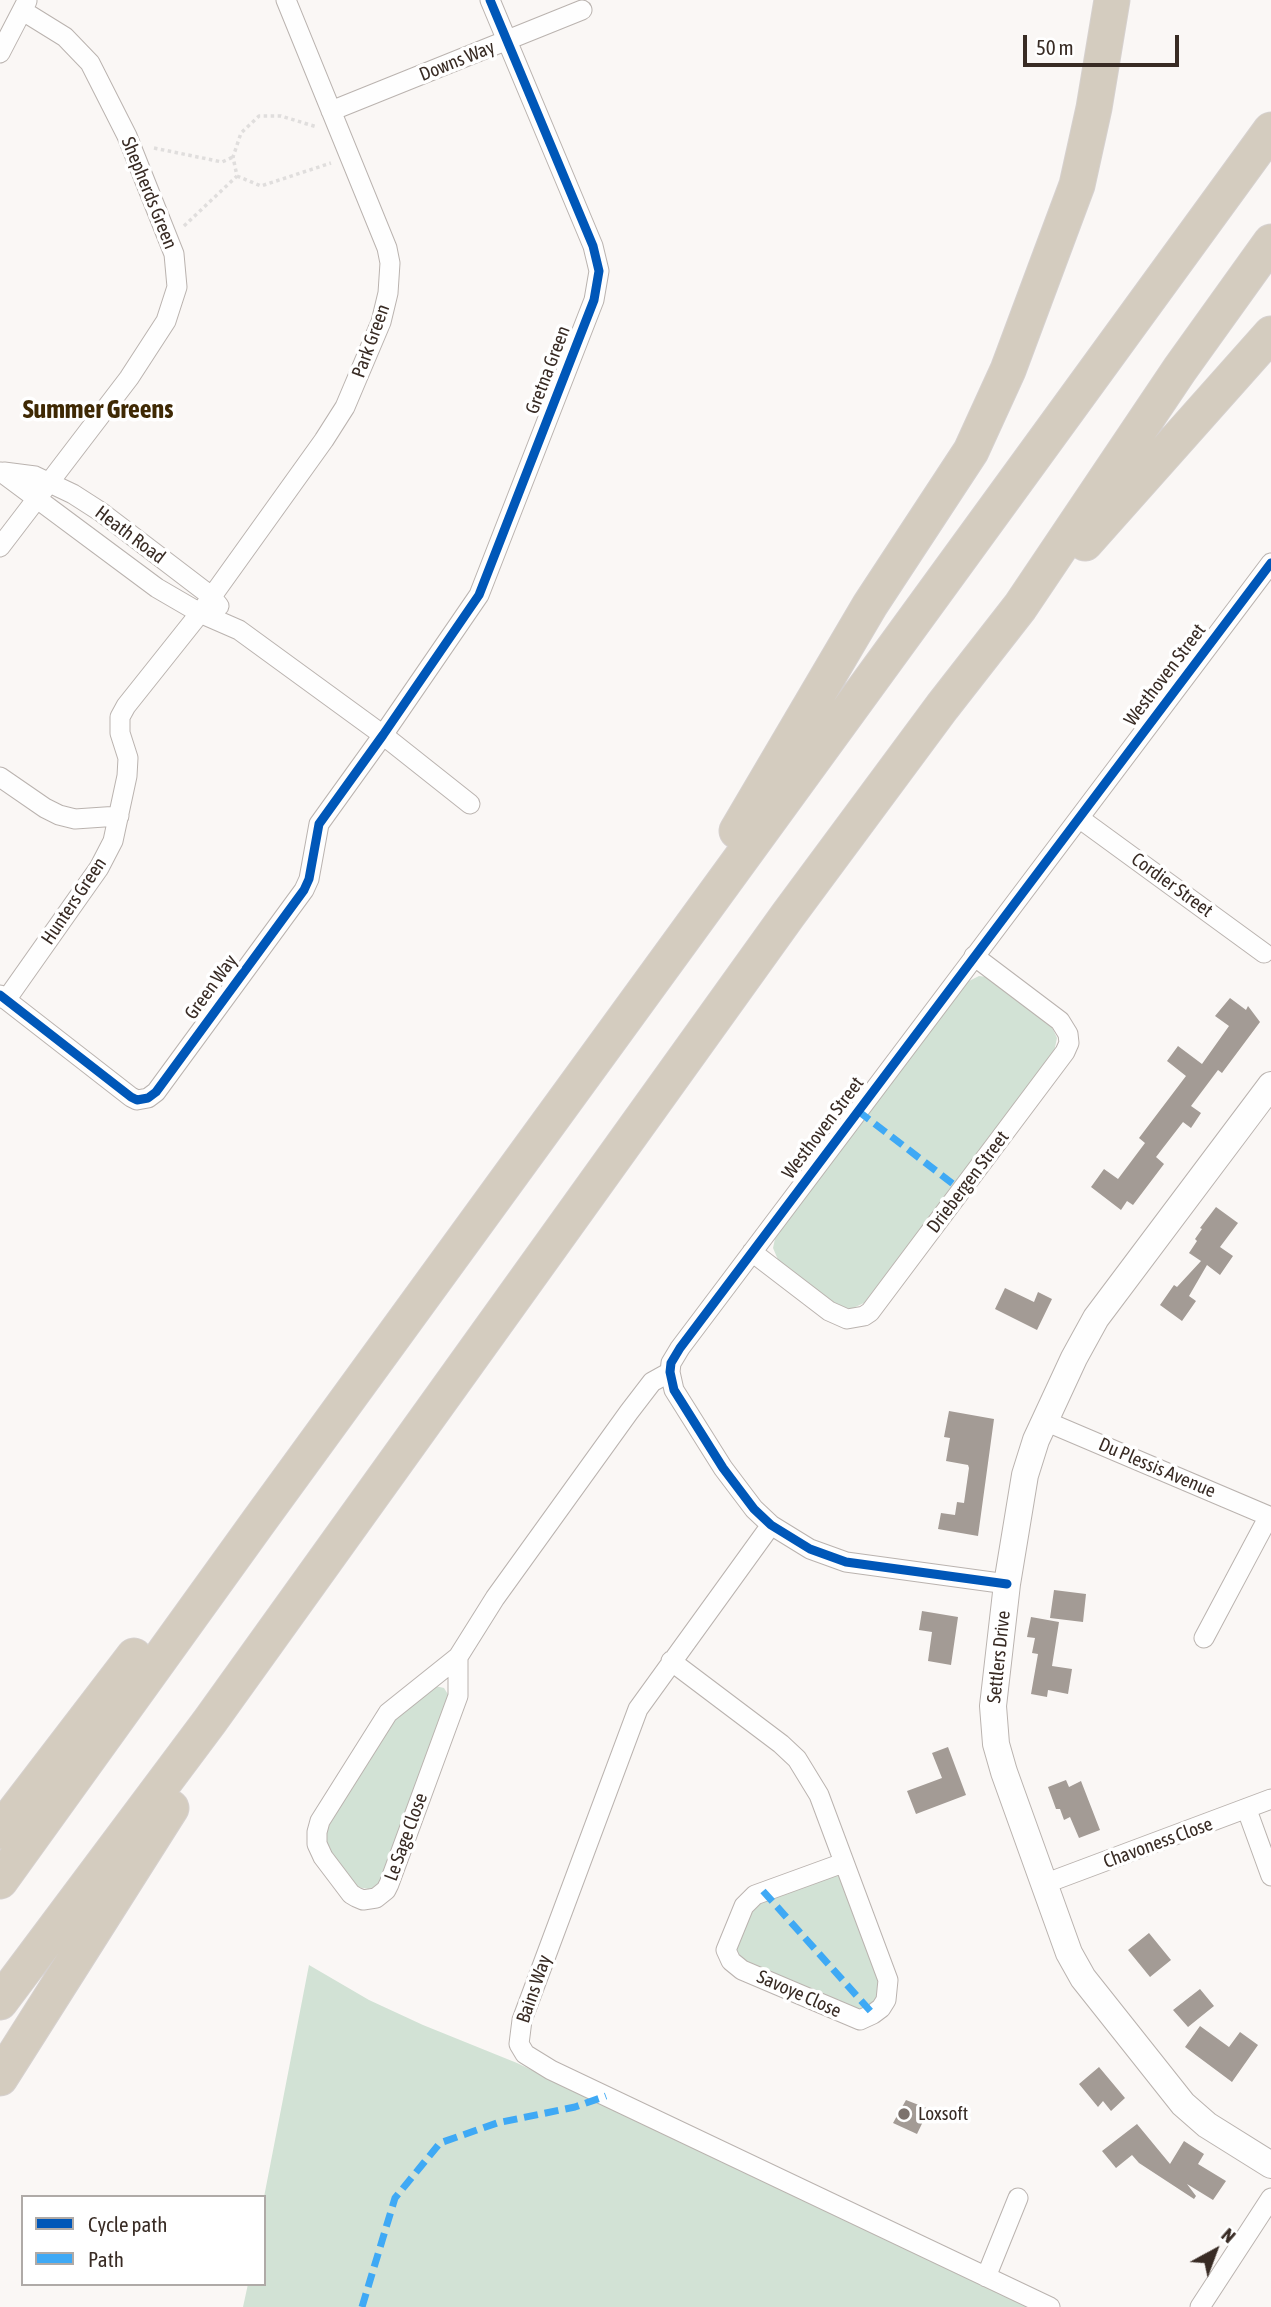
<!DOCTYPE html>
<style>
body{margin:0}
#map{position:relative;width:1271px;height:2307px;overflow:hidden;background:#faf7f5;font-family:"Asap Condensed",sans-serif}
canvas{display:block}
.legend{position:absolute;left:21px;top:2195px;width:245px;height:91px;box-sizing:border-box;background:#fff;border:2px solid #afaaa7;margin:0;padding:9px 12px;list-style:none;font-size:21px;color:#382b24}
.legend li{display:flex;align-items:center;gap:14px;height:35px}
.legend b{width:35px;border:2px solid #afaaa7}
.north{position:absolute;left:1180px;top:2216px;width:70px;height:70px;-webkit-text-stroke:5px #fff;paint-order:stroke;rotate:41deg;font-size:19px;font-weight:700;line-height:28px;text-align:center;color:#382b24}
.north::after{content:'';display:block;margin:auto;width:24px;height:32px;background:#382b24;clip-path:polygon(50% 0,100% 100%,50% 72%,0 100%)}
.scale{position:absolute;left:1023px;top:35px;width:156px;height:32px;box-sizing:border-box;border:4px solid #382b24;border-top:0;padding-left:9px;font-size:21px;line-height:24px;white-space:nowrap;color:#382b24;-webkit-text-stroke:5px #fff;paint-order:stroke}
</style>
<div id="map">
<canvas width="1271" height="2307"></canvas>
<ul class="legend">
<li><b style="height:9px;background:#0057b8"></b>Cycle path</li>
<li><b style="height:9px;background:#3fa9f5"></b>Path</li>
</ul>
<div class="north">N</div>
<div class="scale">50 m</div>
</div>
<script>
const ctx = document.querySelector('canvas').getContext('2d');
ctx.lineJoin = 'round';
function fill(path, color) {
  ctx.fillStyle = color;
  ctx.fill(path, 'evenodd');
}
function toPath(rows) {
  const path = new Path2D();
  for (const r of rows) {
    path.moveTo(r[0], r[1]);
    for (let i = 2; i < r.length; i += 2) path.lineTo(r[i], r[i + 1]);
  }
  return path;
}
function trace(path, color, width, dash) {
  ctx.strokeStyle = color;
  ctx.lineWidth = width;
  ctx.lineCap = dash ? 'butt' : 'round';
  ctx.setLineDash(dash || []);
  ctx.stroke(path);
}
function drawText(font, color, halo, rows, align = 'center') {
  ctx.font = font + ' "Asap Condensed",sans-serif';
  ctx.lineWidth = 7;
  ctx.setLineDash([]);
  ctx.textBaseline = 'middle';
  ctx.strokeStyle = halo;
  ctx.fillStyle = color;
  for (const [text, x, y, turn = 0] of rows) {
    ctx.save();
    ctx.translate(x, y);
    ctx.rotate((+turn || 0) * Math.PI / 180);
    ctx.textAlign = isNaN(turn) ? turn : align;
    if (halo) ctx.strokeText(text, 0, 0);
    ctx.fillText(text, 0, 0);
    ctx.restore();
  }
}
fill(toPath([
 [979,976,987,977,1051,1025,1057,1038,1054,1052,864,1303,851,1309,837,1306,779,1262,773,1248,776,1234,965,983],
 [435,1686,444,1688,449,1696,385,1876,376,1887,369,1889,357,1887,327,1851,324,1829,389,1723],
 [834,1874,839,1875,881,1979,879,1999,861,2011,743,1960,737,1951,736,1946,753,1905],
 [309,1965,369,2000,423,2025,517,2063,1031,2307,243,2307,248,2284,264,2284,264,2197]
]), '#d2e2d5');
fill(toPath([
 [1230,998,1246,1010,1248,1006,1260,1022,1222,1073,1218,1070,1191,1106,1201,1113,1191,1128,1183,1122,1156,1157,1164,1164,1133,1205,1127,1201,1121,1210,1091,1187,1104,1169,1118,1179,1145,1143,1139,1138,1186,1076,1167,1061,1178,1046,1202,1064,1229,1026,1215,1016],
 [1216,1207,1238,1223,1220,1247,1233,1256,1220,1275,1207,1265,1189,1296,1196,1301,1182,1321,1160,1305,1174,1285,1177,1287,1201,1261,1189,1253,1197,1241,1195,1239,1202,1229,1200,1228],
 [1005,1288,1034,1302,1038,1292,1052,1299,1037,1330,995,1309],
 [949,1411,994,1419,978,1536,938,1529,941,1513,955,1515,957,1502,964,1503,969,1468,968,1465,946,1461,950,1438,944,1437],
 [1054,1590,1086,1594,1083,1622,1050,1618],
 [922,1611,958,1617,951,1665,928,1661,932,1632,919,1630],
 [1031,1617,1059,1622,1052,1666,1072,1669,1068,1694,1048,1690,1047,1697,1031,1694,1038,1654,1032,1653,1035,1638,1027,1637],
 [948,1747,966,1795,916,1814,907,1791,942,1778,932,1753],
 [1066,1780,1069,1787,1081,1781,1100,1830,1079,1838,1070,1817,1064,1820,1060,1809,1056,1809,1048,1787],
 [1149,1933,1171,1960,1150,1977,1128,1950],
 [1200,1989,1214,2006,1188,2027,1173,2010],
 [1200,2026,1229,2047,1240,2032,1258,2045,1232,2082,1185,2047],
 [1099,2067,1125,2098,1111,2111,1103,2101,1098,2107,1079,2084],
 [906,2100,929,2109,917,2134,893,2123],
 [1137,2124,1170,2164,1184,2141,1204,2154,1198,2164,1226,2181,1213,2200,1187,2184,1196,2196,1194,2199,1139,2163,1132,2155,1116,2168,1102,2151]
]), '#a39b95');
const street = toPath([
 [0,53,27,1],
 [331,111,582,10],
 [1,472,157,588,200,613,239,630,383,735,470,804],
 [4,472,35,476,73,494,101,512,211,596,219,606],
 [0,547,129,378,166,321,177,287,174,254,127,136,90,63,65,37,23,11],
 [0,777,45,808,59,815,75,819,119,816],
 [1079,818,1264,953],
 [0,995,131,1097,137,1100,148,1098,156,1092,304,890,309,879,319,824,383,735,479,595,594,300,599,271,593,246,490,0],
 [6,1000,99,868,113,841,127,776,128,758,120,733,120,717,126,706,200,613,324,440,345,407,381,322,388,293,390,263,387,248,286,0],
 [752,1252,829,1311,847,1319,864,1316,870,1312,1065,1052,1069,1043,1068,1034,1060,1021,974,956],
 [1045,1421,1271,1517],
 [771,1525,638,1709,522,2020,519,2044,525,2054,551,2070,1050,2307],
 [1007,1584,846,1562,810,1549,771,1525,754,1509,723,1468,674,1390,670,1372,671,1363,680,1348,1271,563],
 [1204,1638,1269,1516],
 [458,1657,458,1696,389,1884,386,1890,376,1898,363,1900,356,1897,351,1894,323,1857,317,1844,317,1832,320,1821,388,1713,458,1657,495,1598,629,1412,652,1382,670,1372],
 [671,1661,781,1744,797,1759,819,1795,888,1980,886,2000,881,2008,873,2014,860,2020,742,1970,731,1961,726,1950,744,1906,755,1895,843,1863],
 [1247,1810,1271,1876],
 [1044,1884,1271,1799],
 [986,2277,1018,2198],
 [1200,2307,1271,2198]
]);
const secondary = toPath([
 [1271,1085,1096,1318,1074,1358,1036,1440,1025,1475,1007,1584,993,1706,996,1744,1004,1772,1069,1953,1083,1978,1183,2104,1207,2125,1271,2165]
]);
const highway = toPath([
 [1085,543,1271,334],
 [737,831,870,605,971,451,1008,370,1077,185,1094,108,1112,0],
 [0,1831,134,1656],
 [0,1881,259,1521,1271,130],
 [0,2002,210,1721,788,915,942,707,1020,607,1180,369,1271,242],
 [0,2078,171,1808]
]);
trace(street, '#bab3af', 21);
trace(secondary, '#bab3af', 28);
trace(highway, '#d6d1cf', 37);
trace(toPath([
 [154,148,222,162,233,157],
 [237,176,261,186,331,163],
 [184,226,237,176,233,157,241,133,259,116,281,116,317,127]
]), '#e0dedd', 3.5, [3.5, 3.5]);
trace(street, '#fefefe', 19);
trace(secondary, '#fefefe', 26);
trace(highway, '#d4ccbf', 35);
trace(toPath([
 [858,1111,961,1190],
 [763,1891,873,2014],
 [362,2307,395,2198,440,2143,497,2123,575,2107,606,2096]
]), '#3fa9f5', 7, [14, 7]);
trace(toPath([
 [0,995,131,1097,137,1100,148,1098,156,1092,304,890,309,879,319,824,383,735,479,595,594,300,599,271,593,246,490,0],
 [1007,1584,846,1562,810,1549,771,1525,754,1509,723,1468,674,1390,670,1372,671,1363,680,1348,1271,563]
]), '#0057b8', 9);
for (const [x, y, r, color] of [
 [904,2114,7,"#7c726d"]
]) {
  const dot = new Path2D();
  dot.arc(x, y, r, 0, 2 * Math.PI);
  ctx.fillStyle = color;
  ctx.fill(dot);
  trace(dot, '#fff', 2.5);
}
drawText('19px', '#382b24', '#fff', [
 ["Downs Way",457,61,-22],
 ["Shepherds Green",149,193,68],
 ["Park Green",371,341,-70],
 ["Gretna Green",548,370,-69],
 ["Heath Road",130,535,37],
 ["Westhoven Street",1165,675,-53],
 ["Cordier Street",1172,885,36],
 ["Hunters Green",74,901,-56],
 ["Green Way",211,987,-54],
 ["Westhoven Street",823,1128,-53],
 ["Driebergen Street",968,1182,-53],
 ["Du Plessis Avenue",1157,1468,23],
 ["Settlers Drive",999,1657,-84],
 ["Le Sage Close",406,1837,-70],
 ["Chavoness Close",1158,1843,-20],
 ["Bains Way",534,1989,-71],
 ["Savoye Close",799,1994,24]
]);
drawText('19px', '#382b24', '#fff', [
 ["Loxsoft",918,2114]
], 'left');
drawText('bold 26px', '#3f2904', '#fff', [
 ["Summer Greens",98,410]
]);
</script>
